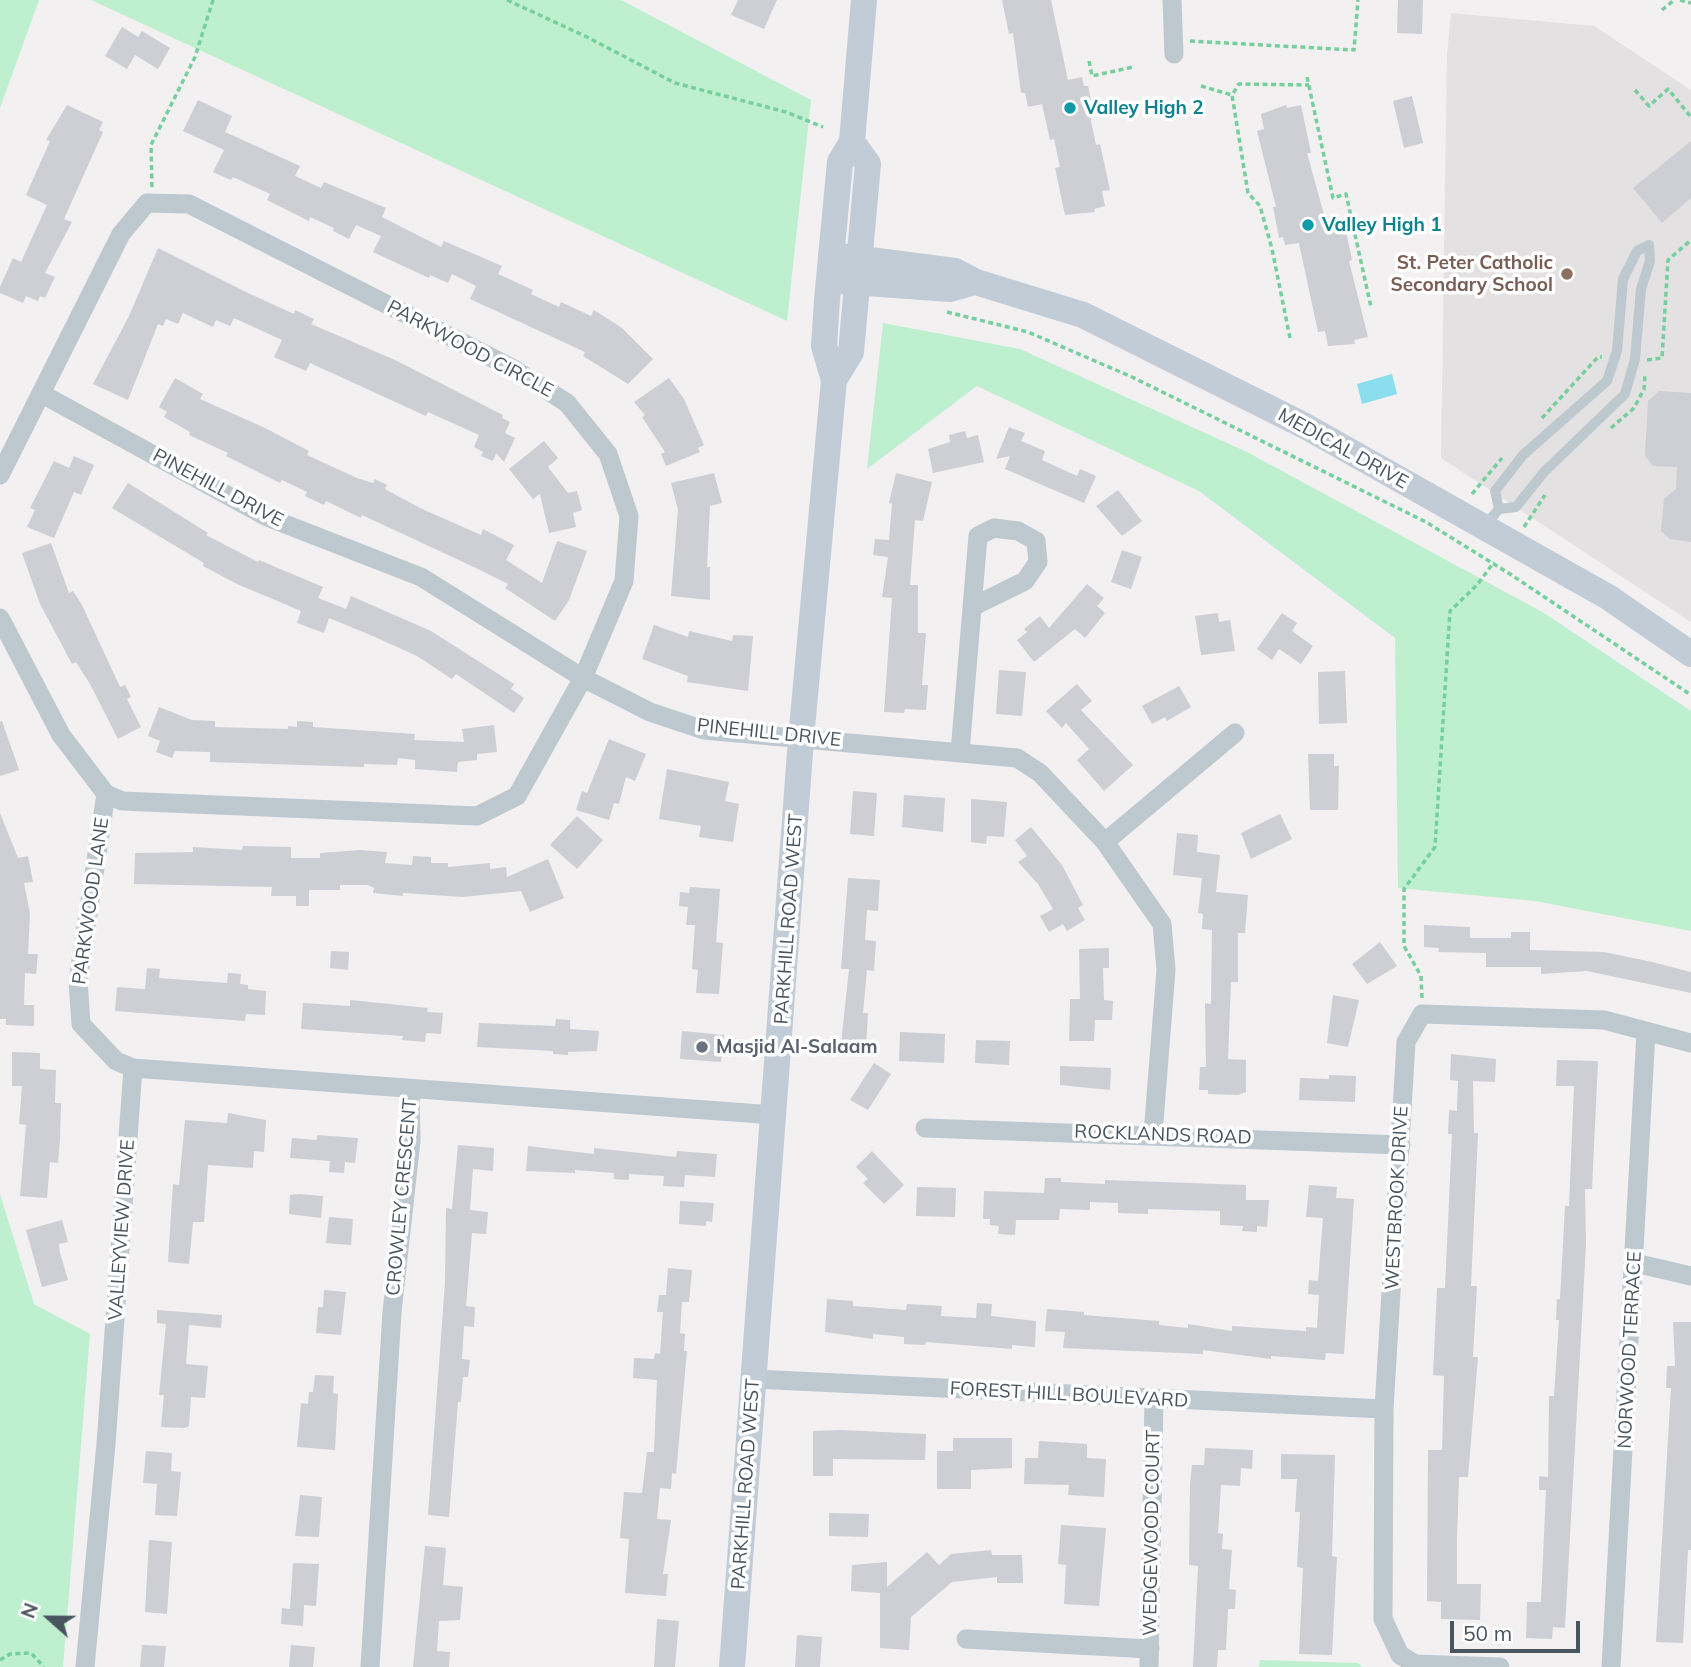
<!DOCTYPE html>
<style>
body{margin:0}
#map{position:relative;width:1691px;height:1667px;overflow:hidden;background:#f2f0f0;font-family:Mulish,sans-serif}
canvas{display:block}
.north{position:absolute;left:14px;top:1583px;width:70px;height:70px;-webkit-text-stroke:5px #fff;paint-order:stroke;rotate:291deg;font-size:19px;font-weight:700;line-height:28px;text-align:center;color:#48545e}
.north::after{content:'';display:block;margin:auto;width:24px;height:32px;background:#48545e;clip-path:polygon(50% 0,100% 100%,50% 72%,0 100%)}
.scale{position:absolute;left:1450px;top:1621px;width:130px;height:32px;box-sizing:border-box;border:4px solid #48545e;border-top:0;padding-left:9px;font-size:21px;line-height:24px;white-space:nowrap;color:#48545e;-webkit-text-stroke:5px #fff;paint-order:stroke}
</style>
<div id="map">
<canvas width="1691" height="1667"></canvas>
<div class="north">N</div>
<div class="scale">50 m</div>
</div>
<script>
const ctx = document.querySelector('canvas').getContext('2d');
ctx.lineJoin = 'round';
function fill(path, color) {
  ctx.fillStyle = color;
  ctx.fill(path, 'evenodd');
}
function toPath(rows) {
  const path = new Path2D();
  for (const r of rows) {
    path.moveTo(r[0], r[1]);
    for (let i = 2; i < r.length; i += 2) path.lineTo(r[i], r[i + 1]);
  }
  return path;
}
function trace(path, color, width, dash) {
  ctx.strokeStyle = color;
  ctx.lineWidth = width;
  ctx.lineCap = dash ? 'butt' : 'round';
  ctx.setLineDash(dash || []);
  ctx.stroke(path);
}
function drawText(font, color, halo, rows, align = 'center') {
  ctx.font = font + ' Mulish,sans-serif';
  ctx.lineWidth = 7;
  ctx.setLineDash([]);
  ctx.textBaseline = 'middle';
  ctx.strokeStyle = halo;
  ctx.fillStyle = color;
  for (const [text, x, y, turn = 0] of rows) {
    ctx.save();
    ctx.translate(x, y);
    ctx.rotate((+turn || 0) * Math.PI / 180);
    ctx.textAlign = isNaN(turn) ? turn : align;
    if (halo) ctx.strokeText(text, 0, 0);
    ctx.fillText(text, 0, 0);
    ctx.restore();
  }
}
fill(toPath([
 [1451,13,1594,26,1691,90,1691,622,1441,458,1447,55]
]), '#e3e1e2');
fill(toPath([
 [0,0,39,0,0,108],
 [91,0,621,0,811,100,787,321],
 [883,323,1020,349,1247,452,1544,613,1691,711,1691,931,1535,901,1398,888,1395,638,1199,491,977,386,867,469],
 [0,1194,34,1304,90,1334,63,1667,0,1667],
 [1260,1660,1358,1663,1362,1667,1259,1667]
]), '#bef0cf');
fill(toPath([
 [1392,374,1397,394,1362,404,1357,384]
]), '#8bdeed');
fill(toPath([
 [738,0,777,0,764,29,731,15],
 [1002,0,1051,0,1068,80,1082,77,1084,86,1088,86,1094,115,1090,116,1096,145,1100,144,1110,190,1102,191,1105,206,1094,209,1095,212,1065,215,1055,168,1060,167,1054,139,1050,140,1042,104,1028,107,1025,93,1021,93,1013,33,1009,34],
 [1398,0,1423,0,1422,34,1397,33],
 [122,27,138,37,142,31,170,48,158,69,135,55,127,69,105,56],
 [1412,96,1423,143,1404,148,1393,101],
 [198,100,232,116,225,132,300,166,295,176,321,188,324,182,386,208,382,217,441,247,444,241,502,266,498,274,533,290,531,294,559,307,561,302,591,316,594,310,622,328,653,359,628,384,583,356,585,352,470,299,476,286,452,274,448,283,430,275,429,278,373,252,381,236,356,225,349,239,333,231,334,228,310,217,309,221,267,200,270,194,233,177,231,180,213,172,224,150,183,131],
 [67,105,103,122,99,130,103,132,64,219,72,222,45,273,55,277,45,298,40,296,38,301,26,296,23,303,0,293,0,287,13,258,21,262,47,205,26,195,50,141,46,140],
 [1286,105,1287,108,1301,105,1311,153,1307,153,1325,218,1339,215,1342,232,1346,231,1352,260,1349,261,1368,337,1354,340,1355,344,1328,346,1325,331,1318,332,1299,243,1285,245,1283,237,1279,238,1273,207,1276,207,1257,131,1264,129,1261,114],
 [1691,141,1691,198,1662,223,1633,188],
 [158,248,248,293,294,314,295,310,314,319,311,324,395,360,503,415,502,418,510,422,505,433,515,438,504,462,496,453,493,461,481,456,483,452,474,447,479,435,428,412,426,416,310,363,306,371,274,357,282,340,234,318,230,326,216,320,213,327,183,313,178,324,166,319,163,326,158,324,128,400,93,384,129,316],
 [175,378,203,394,200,399,263,427,309,451,307,455,357,478,373,483,375,479,387,485,385,489,420,508,481,535,483,529,514,545,506,560,542,583,557,541,587,551,569,600,555,621,505,588,508,584,476,568,362,515,361,518,326,501,324,505,305,496,307,492,282,480,280,483,226,456,228,453,189,435,190,432,164,417,167,412,159,407],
 [669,378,684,399,704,445,698,448,700,452,666,466,661,454,665,452,642,417,645,415,634,402],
 [1659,391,1691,393,1691,542,1670,539,1661,531,1664,499,1676,489,1677,467,1653,466,1645,456,1648,401],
 [1009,427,1025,433,1021,441,1045,451,1042,460,1077,476,1080,469,1096,476,1084,503,1005,469,1010,456,996,459],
 [965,431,967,438,978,435,984,462,933,473,928,449,950,442,949,435],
 [544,441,558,458,548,467,568,493,577,491,582,510,573,513,576,527,549,533,540,494,533,499,509,469],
 [74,456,94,465,81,495,74,492,54,538,27,527,35,510,30,508,54,461,69,468],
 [714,473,722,503,710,506,707,567,710,567,710,600,671,596,678,510,671,483],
 [896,473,932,482,923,521,915,520,910,585,918,585,918,633,926,633,922,685,928,685,926,710,905,709,904,713,884,712,892,598,882,597,888,557,873,555,875,539,889,540,892,504,889,503],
 [128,483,208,533,206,535,258,562,259,560,323,587,318,598,346,609,351,596,431,631,514,684,511,689,524,698,514,713,456,674,452,679,417,656,375,637,329,618,324,633,297,623,301,611,237,584,203,566,204,563,112,508],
 [1118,490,1142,521,1122,536,1096,506],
 [51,543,69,593,73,591,82,605,120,687,125,685,131,697,127,699,141,727,118,739,90,684,76,662,72,664,40,604,22,553],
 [1122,550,1142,557,1131,589,1111,582],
 [1087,584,1104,598,1097,606,1105,613,1085,638,1075,629,1034,662,1017,640,1027,632,1024,629,1040,616,1049,628],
 [1218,613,1219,622,1230,620,1235,651,1201,655,1195,616],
 [1282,613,1297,623,1292,631,1313,646,1301,664,1279,649,1272,660,1257,649],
 [654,625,688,637,689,631,732,641,733,635,753,636,748,691,687,682,688,676,642,659],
 [999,670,1026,672,1022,716,996,714],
 [1345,671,1347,723,1319,724,1318,672],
 [1077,684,1092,701,1081,710,1133,765,1104,791,1077,760,1089,749,1066,723,1062,728,1046,711],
 [1179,686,1191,707,1167,721,1165,717,1152,724,1142,706],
 [159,707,192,720,215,721,215,727,288,729,288,726,297,727,297,721,313,722,313,727,415,734,414,740,464,742,462,729,494,725,497,752,477,754,477,760,458,762,457,772,415,769,415,760,398,758,397,765,364,764,364,767,210,762,210,752,175,751,172,758,156,752,160,741,148,736],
 [2,721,19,770,0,776,0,722],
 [609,739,646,754,635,781,626,777,619,804,614,803,609,820,576,810,582,791,587,793],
 [1308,754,1334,754,1334,766,1339,766,1338,810,1310,810],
 [667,769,729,782,725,801,739,804,733,842,699,837,701,826,659,819],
 [853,791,877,793,874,836,850,834],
 [904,795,945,798,943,832,902,827],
 [971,799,1007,802,1004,837,987,836,986,844,971,842],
 [0,813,18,858,28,856,33,882,24,883,30,914,28,954,38,954,36,974,25,973,24,1005,34,1005,34,1026,6,1025,6,1019,0,1019],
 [1280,814,1292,839,1251,859,1241,833],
 [577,816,603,840,577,869,550,845],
 [1031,827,1062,865,1083,905,1078,908,1085,920,1067,931,1063,924,1049,932,1040,916,1053,909,1038,884,1018,862,1027,856,1015,840],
 [1177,833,1198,835,1197,852,1220,855,1216,892,1248,895,1245,933,1238,933,1238,982,1231,982,1228,1059,1246,1060,1246,1092,1238,1095,1208,1094,1208,1090,1199,1090,1200,1067,1206,1067,1205,1003,1211,1004,1212,930,1202,929,1203,914,1198,913,1202,878,1173,875],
 [243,846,291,847,291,858,320,858,320,853,360,850,387,852,385,863,412,865,413,856,431,857,431,863,448,863,448,867,490,863,490,869,506,867,507,877,548,859,564,898,530,912,521,891,463,897,403,893,403,896,373,893,374,888,368,885,340,885,340,890,309,890,309,906,296,906,296,896,271,896,272,887,134,884,135,853,193,852,193,847,242,850],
 [848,878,880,880,878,911,867,910,865,940,876,941,874,971,867,970,863,1013,868,1013,866,1046,841,1044,849,969,841,969],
 [690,887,720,889,716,942,723,943,719,994,696,993,698,970,692,969,695,925,686,925,688,907,679,906,680,892,689,893],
 [1424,925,1470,927,1470,938,1511,938,1511,932,1530,932,1530,950,1604,952,1652,962,1691,972,1691,993,1587,971,1541,974,1541,967,1486,967,1486,953,1438,952,1439,948,1424,947],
 [1380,942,1397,966,1367,984,1352,964],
 [1109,948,1109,968,1103,968,1104,1000,1113,1001,1112,1020,1095,1020,1094,1041,1069,1041,1070,999,1080,999,1079,949],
 [331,951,349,952,348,970,330,968],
 [147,968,160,969,159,978,227,983,228,973,241,974,240,984,248,985,248,989,266,991,265,1015,246,1014,245,1021,115,1011,117,987,145,989],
 [1333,995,1359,1000,1348,1047,1327,1043],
 [350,1000,428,1008,427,1012,443,1013,441,1034,426,1033,425,1042,402,1040,403,1036,301,1029,303,1003,350,1006],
 [556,1019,570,1020,570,1029,599,1031,597,1051,568,1052,568,1055,553,1054,553,1051,477,1047,479,1023,555,1026],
 [682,1031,724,1035,721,1062,680,1059],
 [900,1032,945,1034,944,1063,899,1061],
 [976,1040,1010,1041,1009,1065,975,1063],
 [12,1052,40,1053,40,1069,56,1070,55,1103,61,1103,60,1139,58,1163,50,1162,47,1198,20,1196,26,1125,19,1124,22,1086,12,1086],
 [1451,1054,1496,1059,1495,1082,1473,1081,1474,1133,1478,1133,1471,1286,1477,1286,1473,1357,1478,1357,1468,1477,1459,1477,1457,1540,1457,1584,1481,1584,1480,1620,1441,1619,1441,1602,1427,1601,1428,1450,1442,1450,1444,1376,1433,1375,1437,1288,1445,1288,1452,1134,1448,1134,1449,1110,1457,1111,1458,1081,1450,1080],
 [1557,1060,1598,1061,1592,1189,1585,1189,1586,1244,1565,1628,1553,1627,1552,1639,1526,1638,1527,1602,1541,1602,1546,1490,1539,1490,1539,1476,1548,1477,1549,1396,1554,1396,1559,1320,1556,1320,1557,1299,1560,1299,1565,1206,1569,1206,1574,1086,1556,1086],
 [874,1063,891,1074,868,1110,850,1100],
 [1060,1066,1111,1068,1110,1090,1060,1085],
 [1329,1075,1356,1076,1355,1102,1299,1100,1300,1078,1329,1079],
 [228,1113,266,1120,264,1152,254,1151,253,1168,208,1165,204,1222,193,1222,189,1264,168,1262,173,1184,179,1185,185,1120,227,1123],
 [317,1135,358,1138,355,1163,345,1162,344,1173,329,1172,330,1161,290,1158,292,1138,317,1140],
 [458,1145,494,1148,493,1171,473,1169,470,1210,488,1212,486,1234,472,1233,466,1306,475,1307,474,1327,464,1326,462,1359,470,1360,468,1377,463,1377,461,1402,458,1402,449,1517,428,1515,445,1282,446,1208,452,1209],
 [528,1146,594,1154,594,1148,676,1157,677,1151,717,1154,715,1177,685,1175,684,1187,663,1186,664,1176,629,1174,629,1180,614,1179,614,1173,575,1170,575,1173,526,1171],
 [872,1151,904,1185,884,1204,863,1183,868,1179,856,1167],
 [1045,1178,1061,1178,1061,1182,1105,1184,1105,1180,1246,1185,1246,1200,1269,1200,1267,1227,1257,1226,1257,1232,1242,1231,1243,1226,1220,1225,1220,1211,1148,1209,1148,1214,1118,1213,1118,1203,1090,1202,1090,1210,1060,1209,1059,1220,1016,1220,1015,1235,998,1234,999,1226,990,1225,990,1219,983,1219,984,1191,1044,1193],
 [1309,1185,1337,1187,1336,1198,1354,1199,1344,1354,1326,1353,1325,1360,1271,1356,1271,1359,1203,1350,1203,1354,1063,1348,1065,1332,1045,1331,1047,1309,1084,1312,1084,1315,1159,1321,1159,1325,1188,1328,1188,1324,1232,1331,1232,1326,1306,1331,1306,1327,1317,1328,1319,1295,1308,1294,1309,1280,1318,1281,1323,1218,1306,1217],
 [917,1187,956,1188,955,1217,916,1216],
 [299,1194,323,1196,321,1218,289,1214,290,1195],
 [680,1201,714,1203,712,1222,706,1221,706,1226,679,1224],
 [329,1217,353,1219,351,1245,326,1243],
 [62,1220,68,1242,59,1244,60,1253,68,1280,42,1287,26,1230],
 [668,1268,692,1270,689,1302,682,1302,680,1333,685,1334,684,1351,687,1351,676,1474,672,1473,671,1489,660,1488,657,1519,671,1520,663,1574,668,1574,666,1596,625,1593,629,1539,620,1538,624,1492,642,1493,647,1452,654,1452,657,1380,633,1378,634,1358,654,1359,655,1353,660,1354,663,1312,657,1312,659,1295,666,1295],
 [324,1290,346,1292,341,1335,316,1333,318,1307,323,1307],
 [827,1299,853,1301,853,1306,906,1310,907,1304,942,1306,941,1316,976,1318,977,1303,992,1304,991,1316,1036,1321,1035,1347,1012,1345,1012,1349,926,1342,925,1345,904,1344,904,1337,873,1334,873,1339,825,1332],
 [157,1310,222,1315,221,1328,189,1325,186,1364,208,1366,205,1398,191,1397,189,1426,185,1428,161,1427,164,1395,159,1395,166,1324,157,1323],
 [1673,1322,1691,1322,1691,1550,1688,1550,1683,1643,1656,1642,1671,1388,1666,1388,1667,1366,1675,1366],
 [315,1375,334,1376,333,1393,338,1394,335,1450,297,1447,301,1403,308,1404,309,1392,313,1392],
 [841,1430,926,1434,925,1460,833,1459,833,1476,813,1476,813,1431],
 [953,1438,1012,1438,1012,1468,971,1470,971,1489,937,1489,937,1451,953,1451],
 [1039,1441,1087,1444,1087,1458,1106,1459,1104,1497,1068,1495,1069,1485,1024,1484,1025,1458,1038,1458],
 [1205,1448,1253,1450,1252,1469,1241,1468,1240,1486,1221,1485,1218,1533,1223,1534,1222,1549,1232,1550,1229,1589,1236,1590,1235,1609,1228,1609,1226,1650,1218,1650,1217,1667,1193,1667,1198,1566,1189,1565,1190,1484,1192,1465,1204,1465],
 [146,1451,172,1453,171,1471,181,1472,177,1516,155,1515,157,1484,143,1483],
 [1281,1454,1335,1455,1332,1556,1337,1557,1332,1655,1299,1654,1303,1568,1297,1567,1300,1512,1295,1512,1297,1479,1281,1479],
 [300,1495,322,1497,319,1537,295,1536],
 [829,1513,869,1514,868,1537,829,1536],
 [1061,1525,1106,1528,1099,1606,1064,1604,1066,1565,1058,1564],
 [149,1540,172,1542,167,1614,145,1612],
 [425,1546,446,1548,443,1585,463,1587,460,1620,439,1621,437,1651,450,1652,449,1667,413,1667],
 [991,1550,992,1555,1022,1555,1023,1583,997,1583,997,1577,952,1582,911,1617,909,1650,880,1648,880,1593,851,1591,852,1565,887,1562,887,1587,927,1552,939,1565,951,1554],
 [293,1563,319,1564,316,1606,304,1605,303,1626,281,1624,282,1608,290,1609],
 [657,1619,679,1621,675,1667,654,1667],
 [797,1635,822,1637,820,1667,795,1667],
 [142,1645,166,1646,164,1667,140,1667],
 [291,1645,315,1647,313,1667,289,1667]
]), '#cdcfd5');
trace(toPath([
 [507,0,585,36,675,83,786,112,823,127],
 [1680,0,1691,3],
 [1662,10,1674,0],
 [1190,41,1354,50,1358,0],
 [1089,61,1092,76,1133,67],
 [1307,77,1333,198,1346,194,1371,307],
 [1201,86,1232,95],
 [1635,90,1649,106,1668,89,1691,117],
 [152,187,151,145,195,57,213,0],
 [947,312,1028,332,1132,377,1426,522,1510,574,1691,695],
 [1290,338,1272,249,1260,206,1248,193,1232,95,1239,84,1309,85],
 [1647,360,1662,358,1668,260,1691,240],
 [1542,418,1598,357,1602,357],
 [1611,428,1634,408,1644,389,1645,375],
 [1472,494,1502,458],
 [1524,527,1545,495],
 [1422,998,1421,976,1404,946,1404,889,1435,847,1450,611,1477,585,1494,562],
 [0,1660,10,1654,31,1653,44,1667]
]), '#76cf9e', 3.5, [5, 3.5]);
trace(toPath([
 [1484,527,1499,509,1516,507,1544,472,1625,394,1635,359,1641,289,1650,261,1649,245,1637,251,1623,279,1617,351,1607,381,1523,455,1495,491,1499,509]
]), '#bec8cf', 10);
trace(toPath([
 [1172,0,1174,54],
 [42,394,267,517,421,577,583,678,650,712,704,730,1017,758,1040,773,1105,842,1162,924,1166,970,1153,1134],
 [0,475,121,234,147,203,189,204,512,368,567,403,608,454,629,516,624,581,583,678,517,796,477,816,122,801,106,794,61,735,0,618],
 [960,752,978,536,994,528,1018,531,1036,541,1038,562,1025,581,974,606],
 [106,794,78,981,81,1024,116,1061,133,1068,774,1115],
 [1105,842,1235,733],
 [925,1128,1401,1145],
 [1635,1263,1691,1276],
 [754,1379,1384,1409],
 [966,1639,1150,1649],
 [85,1667,106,1444,133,1068],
 [370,1667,392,1312,411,1141,410,1090],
 [1149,1667,1154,1399],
 [1500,1667,1415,1664,1400,1655,1383,1619,1384,1409,1406,1042,1422,1014,1604,1020,1691,1043],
 [1611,1667,1646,1032]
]), '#bec8cf', 19);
trace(toPath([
 [831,255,955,271,976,282,1083,315,1305,426,1608,597,1691,654],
 [839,281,950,289,971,283],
 [834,380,851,352,868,164,852,142],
 [732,1667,801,739,834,380,824,346,827,300,840,162,852,142,864,0]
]), '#c1ccd7', 26);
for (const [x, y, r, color] of [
 [1070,108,7,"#0f9aa8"],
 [1308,225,7,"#0f9aa8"],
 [1567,274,7,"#8d6e63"],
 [702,1047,7,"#6b7280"]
]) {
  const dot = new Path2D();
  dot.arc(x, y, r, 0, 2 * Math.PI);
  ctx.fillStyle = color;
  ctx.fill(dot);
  trace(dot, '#fff', 2.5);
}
drawText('bold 19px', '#0d838f', '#fff', [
 ["Valley High 2",1084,108],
 ["Valley High 1",1322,225]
], 'left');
drawText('bold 19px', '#785e54', '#fff', [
 ["St. Peter Catholic",1553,263],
 ["Secondary School",1553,285]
], 'right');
drawText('19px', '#48545e', '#fff', [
 ["PARKWOOD CIRCLE",470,349,28],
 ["MEDICAL DRIVE",1343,449,29],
 ["PINEHILL DRIVE",218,488,28],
 ["PINEHILL DRIVE",769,733,6],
 ["PARKWOOD LANE",91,901,-82],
 ["PARKHILL ROAD WEST",789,919,-86],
 ["ROCKLANDS ROAD",1163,1135,2],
 ["CROWLEY CRESCENT",402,1197,-85],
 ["WESTBROOK DRIVE",1397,1198,-87],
 ["VALLEYVIEW DRIVE",122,1230,-86],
 ["NORWOOD TERRACE",1630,1350,-87],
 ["FOREST HILL BOULEVARD",1069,1395,3],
 ["PARKHILL ROAD WEST",746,1484,-86],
 ["WEDGEWOOD COURT",1152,1533,-89]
]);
drawText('bold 19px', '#5b616d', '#fff', [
 ["Masjid Al-Salaam",716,1047]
], 'left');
</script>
